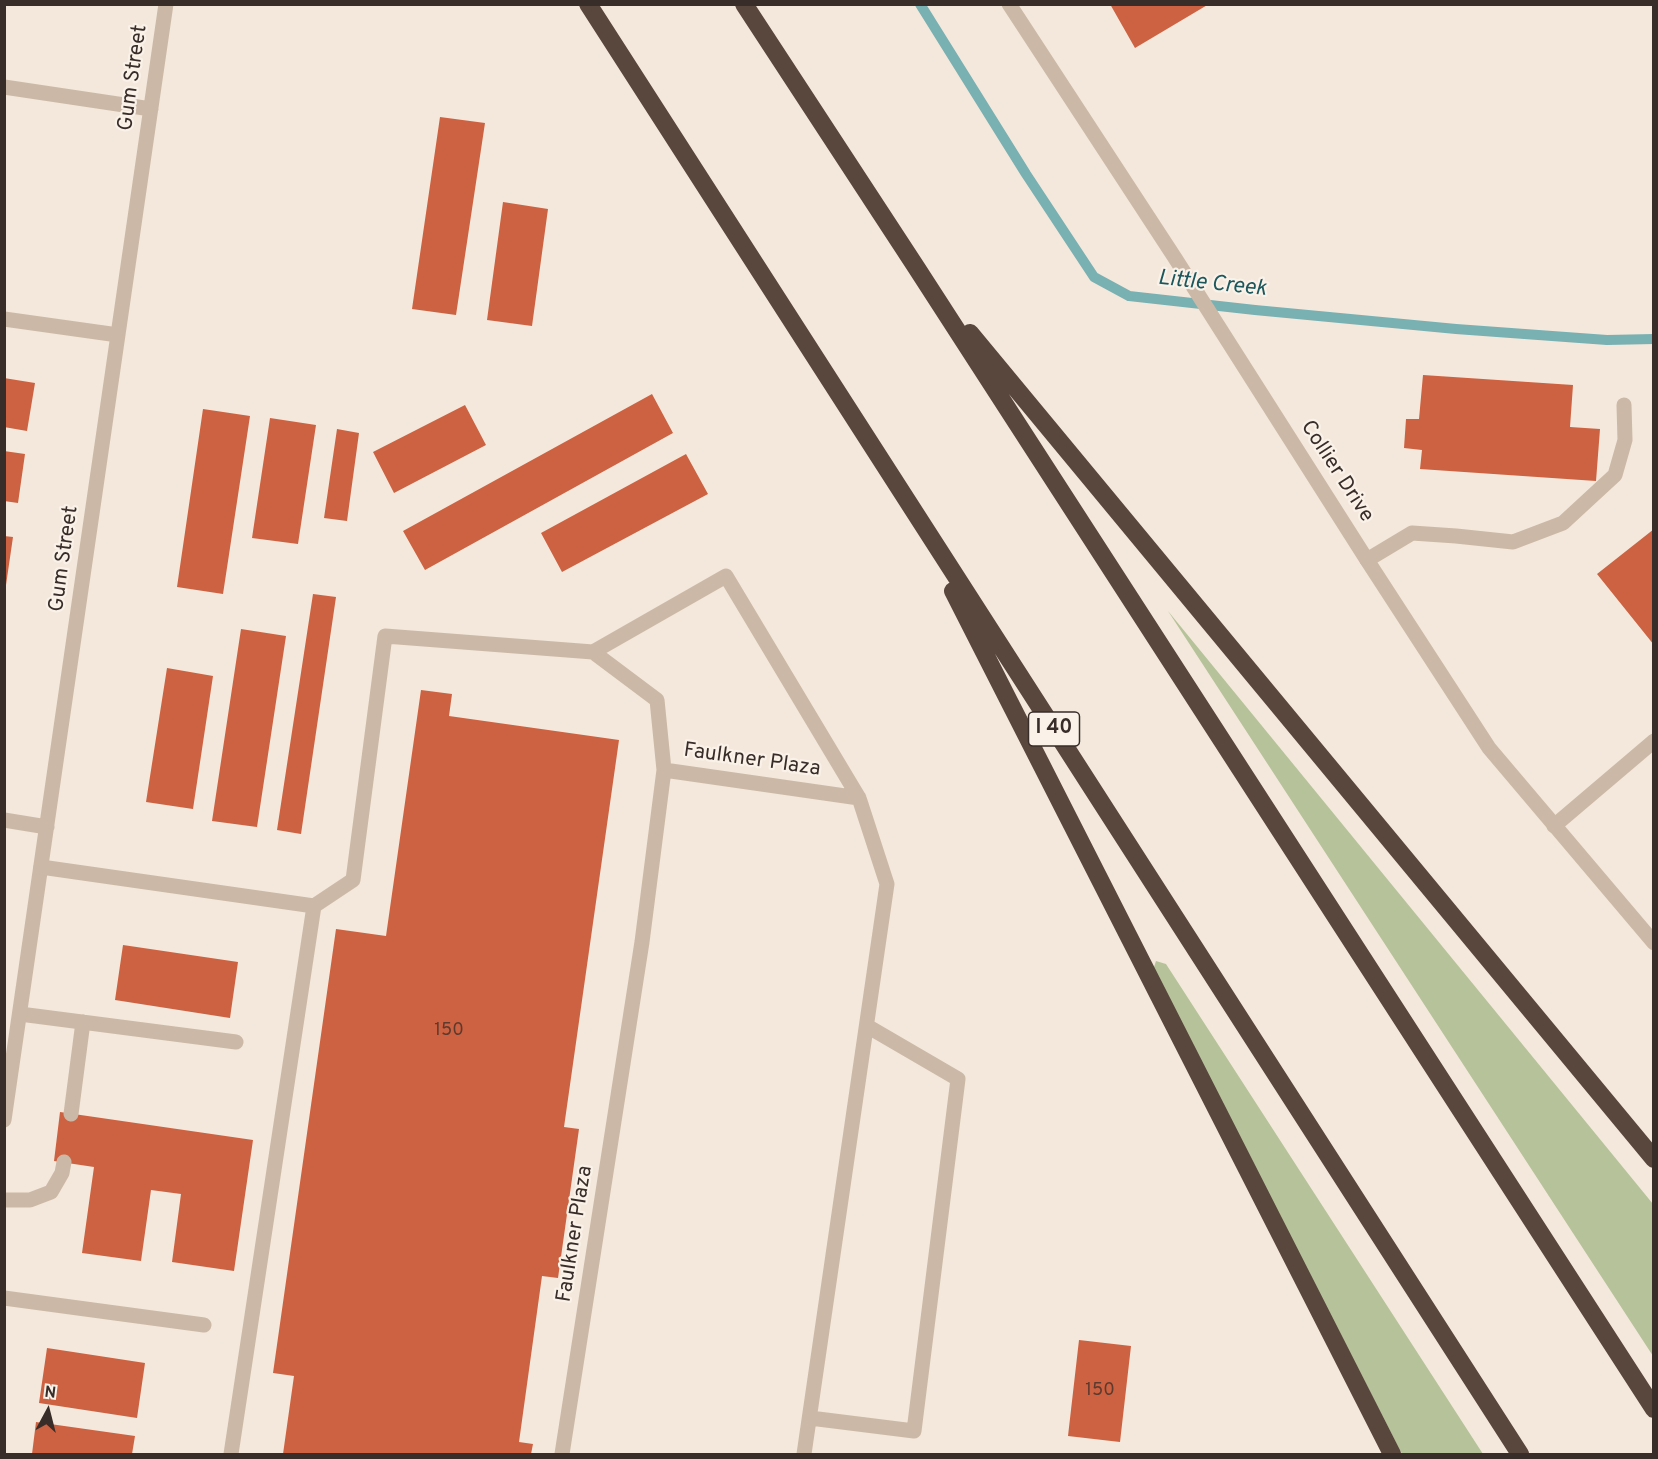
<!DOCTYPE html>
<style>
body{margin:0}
#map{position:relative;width:1658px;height:1459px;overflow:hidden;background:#f3e8db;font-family:Overpass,sans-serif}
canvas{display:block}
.frame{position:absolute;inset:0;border:6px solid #382d28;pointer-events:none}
.north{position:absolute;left:18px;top:1381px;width:60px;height:60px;-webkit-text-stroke:4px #faf2e8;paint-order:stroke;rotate:7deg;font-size:16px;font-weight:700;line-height:24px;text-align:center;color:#382d28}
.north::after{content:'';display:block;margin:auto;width:21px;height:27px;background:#382d28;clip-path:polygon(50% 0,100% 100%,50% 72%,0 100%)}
</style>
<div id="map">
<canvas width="1658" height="1459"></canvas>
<div class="frame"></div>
<div class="north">N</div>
</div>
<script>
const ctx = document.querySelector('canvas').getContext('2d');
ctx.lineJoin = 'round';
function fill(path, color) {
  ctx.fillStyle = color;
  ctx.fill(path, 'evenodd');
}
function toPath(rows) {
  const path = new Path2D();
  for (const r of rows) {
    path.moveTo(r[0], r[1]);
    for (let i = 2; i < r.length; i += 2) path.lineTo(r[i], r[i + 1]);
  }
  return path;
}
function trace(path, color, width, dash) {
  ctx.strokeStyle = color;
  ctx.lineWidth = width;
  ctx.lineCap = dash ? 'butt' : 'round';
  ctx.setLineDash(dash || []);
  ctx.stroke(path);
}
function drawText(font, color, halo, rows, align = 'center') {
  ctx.font = font + ' Overpass,sans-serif';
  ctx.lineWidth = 4.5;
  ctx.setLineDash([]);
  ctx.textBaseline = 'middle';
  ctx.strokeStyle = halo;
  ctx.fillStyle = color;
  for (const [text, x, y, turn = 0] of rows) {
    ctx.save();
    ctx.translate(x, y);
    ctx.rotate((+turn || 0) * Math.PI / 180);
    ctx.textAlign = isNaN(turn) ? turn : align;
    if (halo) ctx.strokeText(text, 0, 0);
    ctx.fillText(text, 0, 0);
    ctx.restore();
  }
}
fill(toPath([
 [1168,611,1653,1204,1653,1356],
 [1156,961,1166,964,1483,1454,1402,1454,1153,970]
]), '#b6c39a');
trace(toPath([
 [920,4,1026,174,1094,277,1129,296,1255,310,1456,329,1607,340,1654,339]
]), '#79b0b2', 10);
fill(toPath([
 [1110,4,1209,4,1135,48],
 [440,117,485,123,456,315,412,309],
 [503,202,548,209,532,326,487,320],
 [1423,375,1573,385,1570,427,1600,429,1596,481,1420,469,1422,450,1404,448,1406,419,1419,419],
 [4,378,35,383,27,431,4,427],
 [652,394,673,433,425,570,403,531],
 [465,405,486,445,394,493,373,452],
 [203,409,250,416,223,594,177,587],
 [270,418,316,425,298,544,252,538],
 [337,429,359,433,347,521,324,518],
 [4,451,25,454,18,503,4,501],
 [686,454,708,494,562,572,541,533],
 [1654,529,1654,645,1597,574],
 [4,536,13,537,6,585,4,585],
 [313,594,336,597,301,834,277,830],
 [241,629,286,636,257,827,212,821],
 [167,668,213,676,193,809,146,802],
 [421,690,452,694,449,716,619,740,564,1127,579,1129,558,1278,542,1276,519,1442,533,1444,531,1454,283,1454,294,1376,273,1373,336,929,386,936],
 [123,945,238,962,230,1018,115,1000],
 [60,1112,253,1140,234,1271,172,1262,181,1194,151,1190,141,1261,82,1253,94,1167,54,1161],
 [1079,1340,1131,1346,1120,1442,1068,1436],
 [47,1348,145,1363,137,1418,39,1403],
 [36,1422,135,1436,132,1454,32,1454]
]), '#cc6241');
trace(toPath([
 [1367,560,1412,533,1456,536,1513,542,1563,523,1615,475,1625,440,1624,405],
 [593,652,726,576,859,798],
 [664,770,859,798,887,884,804,1454],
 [1554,826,1654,741],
 [41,867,314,906,353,880,385,636,593,652,657,700,664,770,642,942,562,1454],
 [20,1014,236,1042],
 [71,1114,83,1022],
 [4,1200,30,1200,51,1192,62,1173,64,1162],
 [4,1298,204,1325],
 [810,1418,914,1431,958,1079,867,1026],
 [231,1454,314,906]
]), '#ccb8a6', 15);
trace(toPath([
 [1009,4,1175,258,1367,560,1489,748,1654,943],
 [4,87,151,109],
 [4,319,118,335],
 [4,820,47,827],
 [4,1120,166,4]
]), '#ccb8a6', 15);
trace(toPath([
 [588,4,1520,1454],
 [744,4,916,267,1654,1409],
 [970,333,1654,1159],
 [953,591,1392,1454]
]), '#59473e', 18);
drawText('18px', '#5d3a2e', null, [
 ["150",449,1031],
 ["150",1100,1391]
]);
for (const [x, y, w] of [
 [1054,729,51]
]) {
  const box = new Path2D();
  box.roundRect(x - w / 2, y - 17, w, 34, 4.5);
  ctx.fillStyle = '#faf2e8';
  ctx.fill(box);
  trace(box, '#382d28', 1.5);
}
drawText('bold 20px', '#382d28', null, [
 ["I 40",1054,729]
]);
drawText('21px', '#382d28', '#faf2e8', [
 ["Gum Street",134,78,-82],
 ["Collier Drive",1336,472,57],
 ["Gum Street",65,559,-82],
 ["Faulkner Plaza",752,761,8],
 ["Faulkner Plaza",576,1234,-81]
]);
drawText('italic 22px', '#1b575c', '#faf2e8', [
 ["Little Creek",1212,285,6]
]);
</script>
